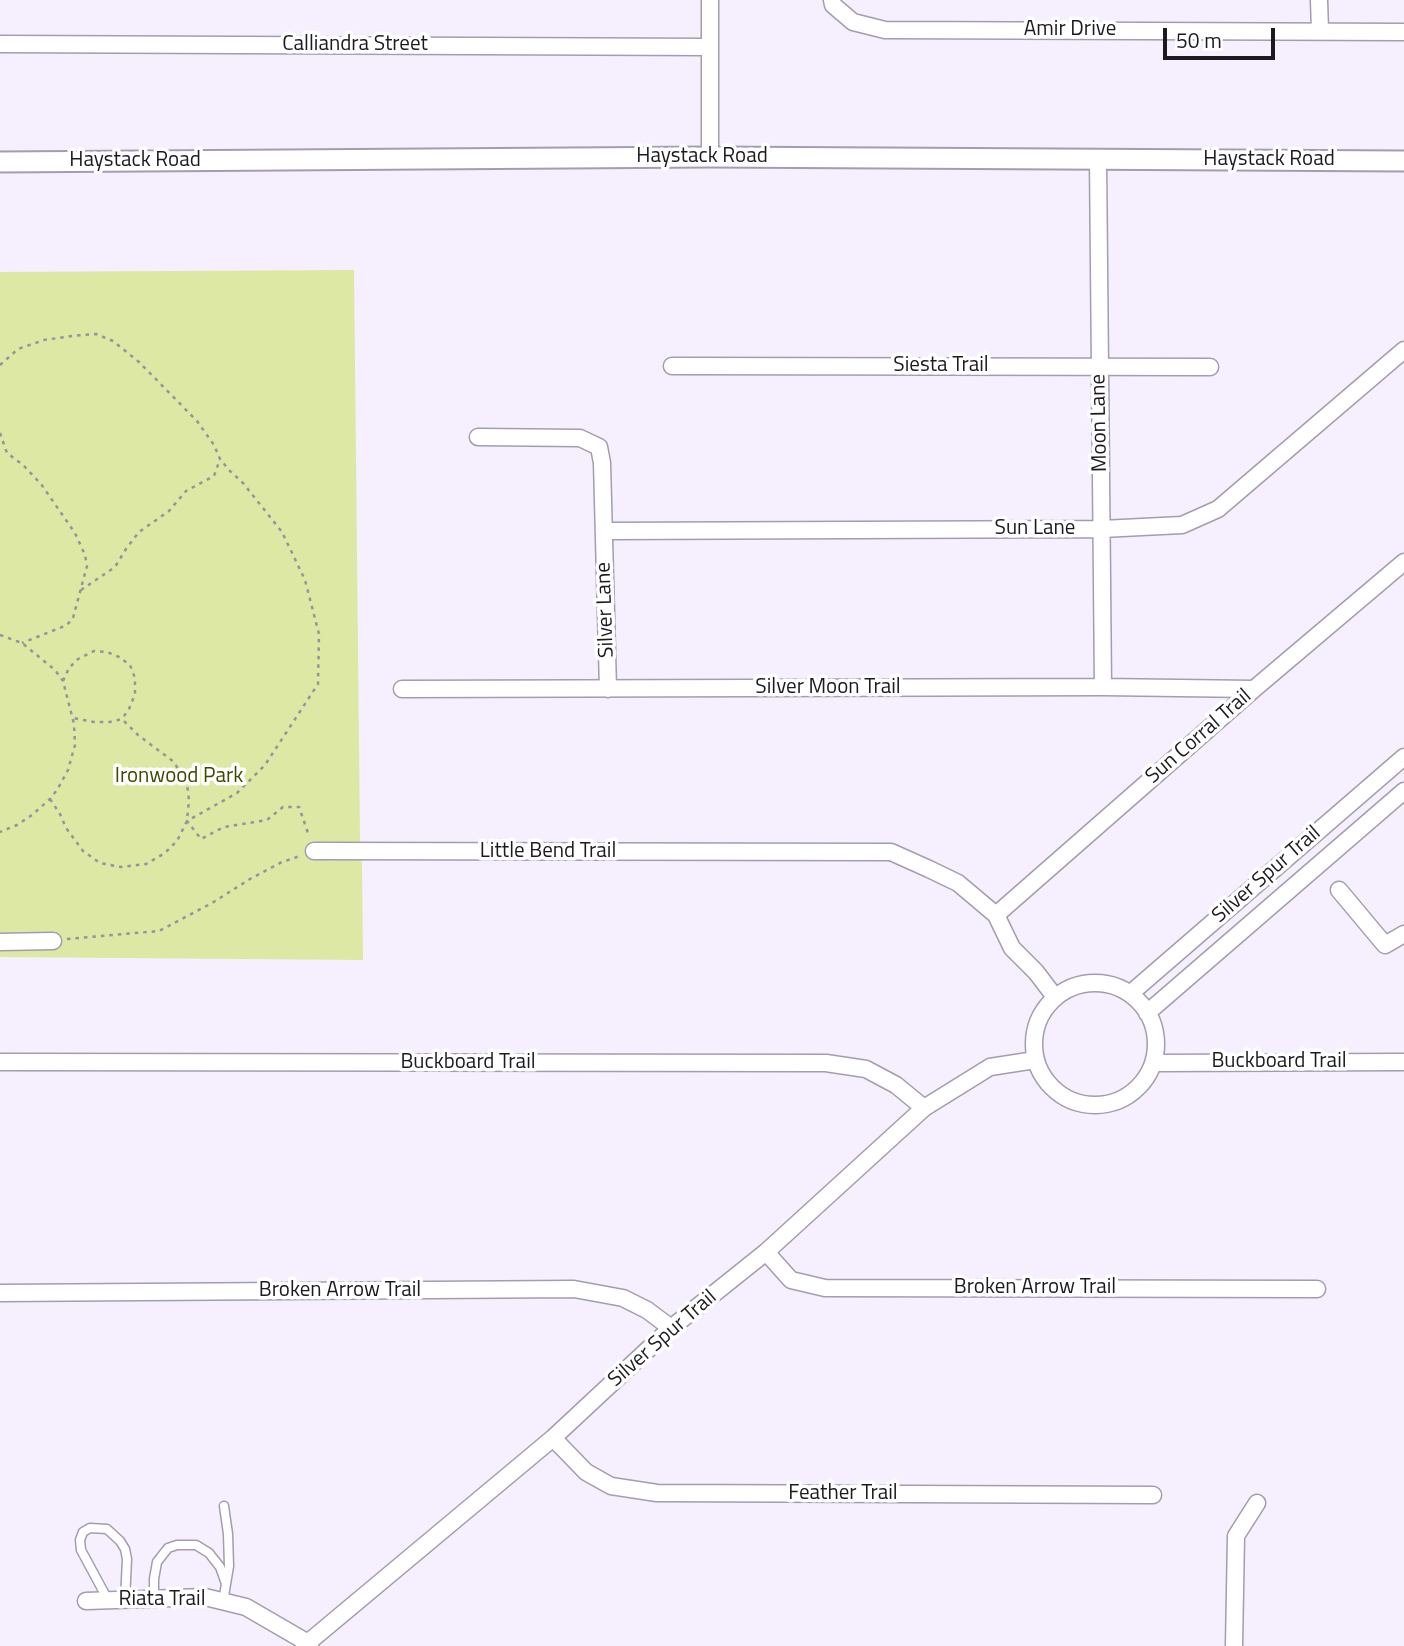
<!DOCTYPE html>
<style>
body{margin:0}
#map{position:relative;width:1404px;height:1646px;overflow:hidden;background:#f5effe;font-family:"Titillium Web",sans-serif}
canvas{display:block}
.scale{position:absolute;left:1163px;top:28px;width:112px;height:32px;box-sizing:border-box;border:4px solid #1c1a20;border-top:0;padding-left:9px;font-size:21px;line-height:24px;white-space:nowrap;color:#1c1a20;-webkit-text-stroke:5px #fff;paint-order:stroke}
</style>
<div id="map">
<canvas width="1404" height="1646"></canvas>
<div class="scale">50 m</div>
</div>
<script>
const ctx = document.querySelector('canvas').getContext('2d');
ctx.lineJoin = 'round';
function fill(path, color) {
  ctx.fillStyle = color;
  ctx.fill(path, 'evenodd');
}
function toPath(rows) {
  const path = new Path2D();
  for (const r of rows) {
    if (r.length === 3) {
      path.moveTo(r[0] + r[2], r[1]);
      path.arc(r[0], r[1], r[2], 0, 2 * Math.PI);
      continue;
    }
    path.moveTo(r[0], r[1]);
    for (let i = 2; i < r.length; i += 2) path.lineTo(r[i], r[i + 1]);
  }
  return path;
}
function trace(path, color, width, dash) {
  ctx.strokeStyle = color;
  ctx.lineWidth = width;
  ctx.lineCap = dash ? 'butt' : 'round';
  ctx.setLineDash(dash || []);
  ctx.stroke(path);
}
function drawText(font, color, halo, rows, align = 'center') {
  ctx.font = font + ' "Titillium Web",sans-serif';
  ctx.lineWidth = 7;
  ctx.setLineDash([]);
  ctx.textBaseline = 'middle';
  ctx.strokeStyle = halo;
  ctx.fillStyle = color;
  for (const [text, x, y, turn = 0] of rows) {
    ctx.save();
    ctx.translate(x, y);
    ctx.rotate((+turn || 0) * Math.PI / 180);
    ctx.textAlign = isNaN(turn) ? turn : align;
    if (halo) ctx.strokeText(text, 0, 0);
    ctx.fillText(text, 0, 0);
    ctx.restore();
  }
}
fill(toPath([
 [354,270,360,840,362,866,363,960,0,957,0,272]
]), '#dce8a3');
const service = toPath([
 [154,1599,154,1579,157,1562,168,1548,177,1545,196,1545,209,1553,220,1567,226,1584],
 [108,1600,81,1550,80,1540,83,1532,90,1528,107,1529,120,1541,125,1549,127,1559,125,1600],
 [223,1602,229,1566,228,1534,224,1506]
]);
const minor = toPath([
 [710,0,710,157],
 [832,0,833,5,853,22,885,30,1404,32],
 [1319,0,1320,31],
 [0,44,710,47],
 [1098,159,1103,687],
 [672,366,1210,367],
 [478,437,580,438,599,447,602,463,608,689],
 [604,531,1102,529,1182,525,1218,509,1404,350],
 [402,689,1103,687,1254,689],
 [314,851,891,852,929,869,958,883,996,915,1012,948,1036,972,1055,997],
 [1339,890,1385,945,1404,934],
 [996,915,1254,689,1404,562],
 [0,942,53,941],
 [1095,1044,61],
 [1131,993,1404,757],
 [1147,1013,1404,791],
 [0,1062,826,1063,866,1069,896,1085,924,1108],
 [1154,1063,1404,1062],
 [766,1252,791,1280,825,1288,1317,1289],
 [0,1293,574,1289,623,1298,647,1310,671,1328],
 [553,1438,586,1472,611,1486,657,1493,1153,1495],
 [86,1601,205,1597,246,1607,308,1643,310,1646],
 [304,1646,553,1438,671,1328,766,1252,924,1108,990,1067,1035,1060],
 [1234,1646,1236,1536,1257,1503]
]);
const tertiary = toPath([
 [0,162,710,157,1404,161]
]);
trace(service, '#a39dae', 11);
trace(minor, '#a39dae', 19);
trace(tertiary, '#a39dae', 23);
trace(toPath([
 [0,365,18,349,44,340,72,336,96,334,113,341,139,362,197,421,214,445,220,459,229,470,243,483,282,532,305,580,319,634,318,684,265,765,237,793,187,821,201,839,224,827,267,820,283,807,299,807,309,836],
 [0,433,7,453,23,465,41,484,75,533,85,555,87,566,73,618,67,625,22,643],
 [81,590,115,567,126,549,139,532,169,511,186,491,214,476,220,459],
 [0,635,22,643,55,670,63,681,74,724,75,745,68,770,57,790,50,799,32,815,17,825,0,832],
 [63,681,69,668,78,659,94,651,107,652,119,657,130,665,135,678,135,694,129,709,122,719],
 [50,799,60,814,66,828,83,851,100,863,121,867,146,864,165,853,177,841,187,821,189,800,187,784,174,762,138,735,122,719,110,722,94,722,73,718],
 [67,939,159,931,212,903,250,879,282,862,300,856]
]), '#97939e', 2.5, [3.5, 5]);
trace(service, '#fff', 8);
trace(minor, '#fff', 16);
trace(tertiary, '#fff', 19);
drawText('21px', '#1c1a20', '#fff', [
 ["Amir Drive",1070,30],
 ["Calliandra Street",355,45],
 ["Haystack Road",702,157],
 ["Haystack Road",1269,160],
 ["Haystack Road",135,161],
 ["Siesta Trail",941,366],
 ["Moon Lane",1100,423,-91],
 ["Sun Lane",1035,529],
 ["Silver Lane",606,610,-92],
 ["Silver Moon Trail",828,688],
 ["Sun Corral Trail",1199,737,-41],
 ["Little Bend Trail",548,852],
 ["Silver Spur Trail",1267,875,-41],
 ["Buckboard Trail",1279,1062],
 ["Buckboard Trail",468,1063],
 ["Broken Arrow Trail",1035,1288],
 ["Broken Arrow Trail",340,1291],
 ["Silver Spur Trail",663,1339,-41],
 ["Feather Trail",843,1494],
 ["Riata Trail",162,1600]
]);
drawText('21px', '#414900', '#fff', [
 ["Ironwood Park",179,777]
]);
</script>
